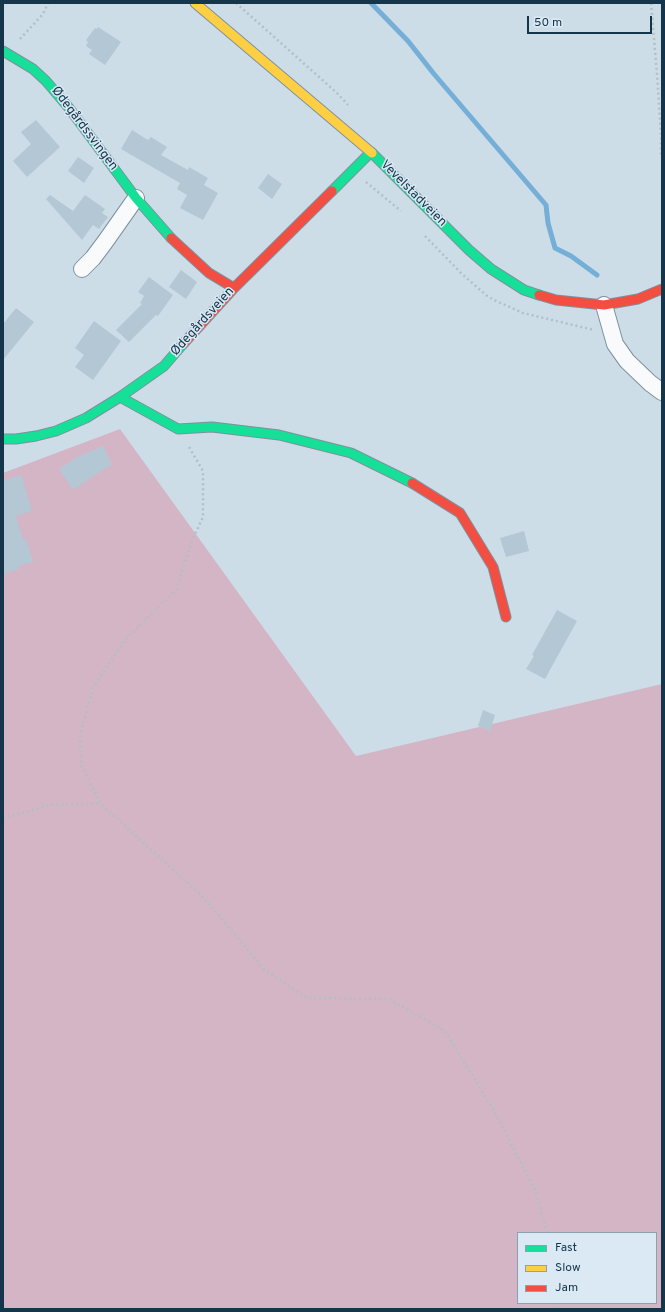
<!DOCTYPE html>
<meta charset="utf-8">
<style>
body{margin:0}
#map{position:relative;width:665px;height:1312px;overflow:hidden;background:#cddde8;font-family:Overpass,sans-serif}
canvas{display:block}
.frame{position:absolute;inset:0;border:4px solid #15354b;pointer-events:none}
.legend{position:absolute;left:517px;top:1232px;width:140px;height:72px;box-sizing:border-box;background:#dae9f4;border:1px solid #8ba1b0;margin:0;padding:5px 7px;list-style:none;font-size:12px;color:#15354b}
.legend li{display:flex;align-items:center;gap:8px;height:20px}
.legend b{width:20px;border:1px solid #8ba1b0}
.scale{position:absolute;left:527px;top:16px;width:125px;height:18px;box-sizing:border-box;border:2px solid #15354b;border-top:0;padding-left:5px;font-size:12px;line-height:14px;white-space:nowrap;color:#15354b;-webkit-text-stroke:3px #dae9f4;paint-order:stroke}
</style>
<div id="map">
<canvas width="665" height="1312"></canvas>
<div class="frame"></div>
<ul class="legend">
<li><b style="height:5px;background:#16e098"></b>Fast</li>
<li><b style="height:5px;background:#ffcf43"></b>Slow</li>
<li><b style="height:5px;background:#f24e42"></b>Jam</li>
</ul>
<div class="scale">50 m</div>
</div>
<script>
const ctx = document.querySelector('canvas').getContext('2d');
ctx.lineJoin = 'round';
function fill(path, color) {
  ctx.fillStyle = color;
  ctx.fill(path, 'evenodd');
}
function toPath(rows) {
  const path = new Path2D();
  for (const r of rows) {
    path.moveTo(r[0], r[1]);
    for (let i = 2; i < r.length; i += 2) path.lineTo(r[i], r[i + 1]);
  }
  return path;
}
function trace(path, color, width, dash) {
  ctx.strokeStyle = color;
  ctx.lineWidth = width;
  ctx.lineCap = dash ? 'butt' : 'round';
  ctx.setLineDash(dash || []);
  ctx.stroke(path);
}
function drawText(font, color, halo, rows, align = 'center') {
  ctx.font = font + ' Overpass,sans-serif';
  ctx.lineWidth = 3;
  ctx.setLineDash([]);
  ctx.textBaseline = 'middle';
  ctx.strokeStyle = halo;
  ctx.fillStyle = color;
  for (const [text, x, y, turn = 0] of rows) {
    ctx.save();
    ctx.translate(x, y);
    ctx.rotate((+turn || 0) * Math.PI / 180);
    ctx.textAlign = isNaN(turn) ? turn : align;
    if (halo) ctx.strokeText(text, 0, 0);
    ctx.fillText(text, 0, 0);
    ctx.restore();
  }
}
fill(toPath([
 [120,429,356,756,662,684,662,1309,3,1309,3,473],
 [518,1233,656,1233,656,1303,518,1303]
]), '#d4b5c5');
trace(toPath([
 [371,3,408,41,434,74,546,205,548,223,555,248,571,256,597,275]
]), '#75afd7', 5);
fill(toPath([
 [98,27,121,42,105,65,89,54,92,50,86,46,88,42,86,40,95,28,97,29],
 [36,120,60,147,27,177,13,161,31,144,21,132],
 [132,130,148,140,151,137,167,147,161,155,188,170,189,167,208,178,204,185,218,193,203,220,180,208,187,195,177,189,180,183,121,149],
 [78,157,94,168,84,183,68,171],
 [268,174,282,184,272,199,258,188],
 [50,195,73,211,85,195,105,209,102,213,108,217,99,229,93,225,82,240,46,199],
 [181,270,197,282,186,299,169,287],
 [149,277,173,295,158,316,156,315,129,342,116,330,142,304,140,303,144,296,138,292],
 [16,308,34,322,3,360,3,324],
 [94,321,121,341,93,380,75,367,84,355,75,348],
 [103,446,112,465,104,469,73,490,59,469,80,455,80,456],
 [21,475,32,511,16,516,23,540,26,539,33,562,18,566,19,569,3,574,3,481],
 [524,531,529,551,506,557,500,538],
 [557,610,577,621,545,679,526,669,534,656,532,655],
 [483,710,495,715,490,731,478,726]
]), '#b4c7d5');
const street = toPath([
 [82,269,93,258,105,242,136,198],
 [604,305,615,344,627,361,650,383,662,392]
]);
const fast = toPath([
 [3,51,33,69,46,81,69,108,136,198,171,238],
 [372,153,469,250,491,269,524,290,539,295],
 [332,191,371,152],
 [120,397,178,429,212,427,279,435,351,453,412,483],
 [3,439,16,439,36,436,56,431,86,418,120,397,164,366,183,344]
]);
const slow = toPath([
 [195,3,372,153]
]);
const jam = toPath([
 [171,238,209,273,234,288],
 [539,295,556,300,604,305,638,299,662,289],
 [183,344,234,288,332,191],
 [412,483,460,513,493,567,506,617]
]);
trace(street, '#7e919d', 18);
trace(fast, '#7e919d', 11);
trace(slow, '#7e919d', 11);
trace(jam, '#7e919d', 11);
trace(toPath([
 [236,3,337,93,348,105],
 [651,3,657,74,661,135,661,158],
 [20,39,43,14,48,3],
 [366,182,401,211],
 [425,236,462,274,486,295,494,300,523,313,594,330],
 [189,447,203,471,203,517,191,543,176,590,125,640,93,688,80,735,81,765,100,803,203,897,264,969,307,998,389,999,445,1031,493,1109,535,1190,547,1233],
 [3,818,50,805,100,803],
 [557,1309,558,1303]
]), '#b4bec4', 2.5, [2, 3]);
trace(street, '#f8fafc', 16);
trace(fast, '#16e098', 9);
trace(slow, '#ffcf43', 9);
trace(jam, '#f24e42', 9);
drawText('13px', '#15354b', '#dae9f4', [
 ["Ødegårdssvingen",84,129,53],
 ["Vevelstadveien",413,194,45],
 ["Ødegårdsveien",203,322,-48]
]);
</script>
